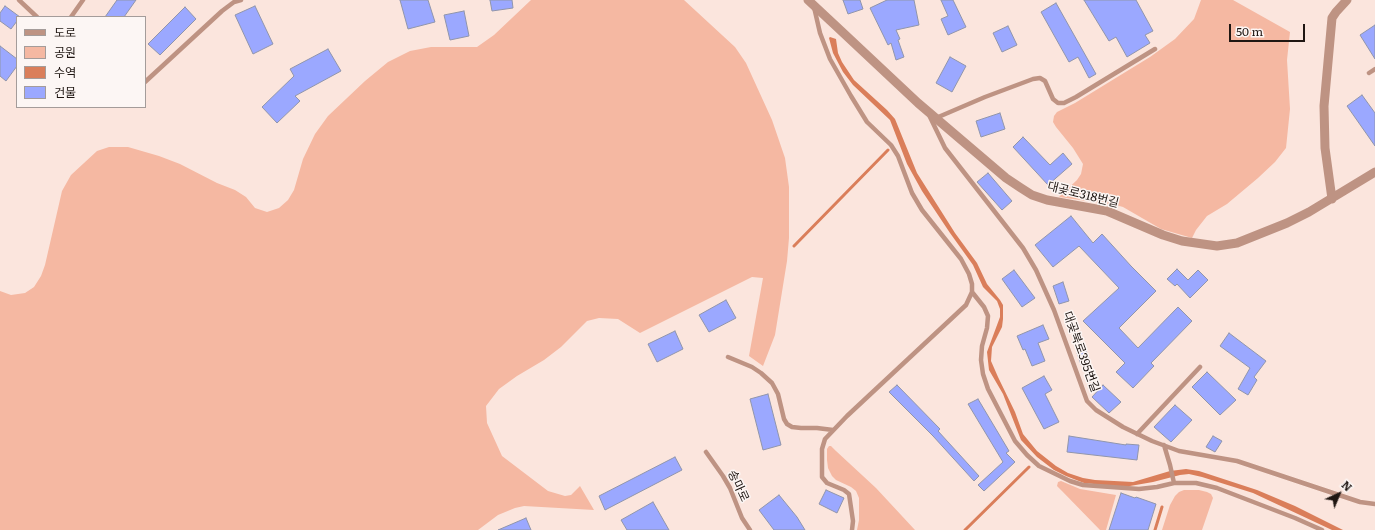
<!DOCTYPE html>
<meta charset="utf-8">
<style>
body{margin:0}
#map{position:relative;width:1375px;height:530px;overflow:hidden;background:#fbe5dd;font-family:Literata,"Noto Sans KR",serif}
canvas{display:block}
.legend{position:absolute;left:16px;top:16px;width:130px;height:92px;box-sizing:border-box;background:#fcf6f4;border:1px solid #a49c9a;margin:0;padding:5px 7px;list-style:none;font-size:12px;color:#1f1612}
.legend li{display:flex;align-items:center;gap:8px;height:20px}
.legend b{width:20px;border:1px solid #a49c9a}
.north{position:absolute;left:1319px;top:474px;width:40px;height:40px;-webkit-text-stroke:3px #fcf6f4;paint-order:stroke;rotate:44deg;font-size:11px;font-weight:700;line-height:16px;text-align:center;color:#1f1612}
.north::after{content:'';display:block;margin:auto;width:14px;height:18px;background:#1f1612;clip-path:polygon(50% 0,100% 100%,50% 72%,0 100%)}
.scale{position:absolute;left:1229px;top:24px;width:76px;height:18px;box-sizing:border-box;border:2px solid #1f1612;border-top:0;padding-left:5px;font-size:12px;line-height:14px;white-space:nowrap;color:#1f1612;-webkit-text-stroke:3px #fcf6f4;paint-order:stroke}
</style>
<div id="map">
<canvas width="1375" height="530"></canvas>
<ul class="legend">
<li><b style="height:5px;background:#be9383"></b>도로</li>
<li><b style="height:11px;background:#f5b8a2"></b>공원</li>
<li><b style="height:11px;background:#da7e5a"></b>수역</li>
<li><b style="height:11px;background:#9ba8ff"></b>건물</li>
</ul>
<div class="north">N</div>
<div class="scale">50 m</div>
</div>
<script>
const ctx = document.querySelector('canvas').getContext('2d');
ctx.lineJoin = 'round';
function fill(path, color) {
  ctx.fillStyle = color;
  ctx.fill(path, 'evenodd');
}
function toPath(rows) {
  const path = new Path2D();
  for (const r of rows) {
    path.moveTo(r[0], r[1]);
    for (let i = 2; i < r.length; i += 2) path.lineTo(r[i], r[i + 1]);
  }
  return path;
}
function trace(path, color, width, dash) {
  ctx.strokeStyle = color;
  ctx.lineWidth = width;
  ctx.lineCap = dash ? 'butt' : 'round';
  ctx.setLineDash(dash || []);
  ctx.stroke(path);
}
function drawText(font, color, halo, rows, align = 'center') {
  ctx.font = font + ' Literata,"Noto Sans KR",serif';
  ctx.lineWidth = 3;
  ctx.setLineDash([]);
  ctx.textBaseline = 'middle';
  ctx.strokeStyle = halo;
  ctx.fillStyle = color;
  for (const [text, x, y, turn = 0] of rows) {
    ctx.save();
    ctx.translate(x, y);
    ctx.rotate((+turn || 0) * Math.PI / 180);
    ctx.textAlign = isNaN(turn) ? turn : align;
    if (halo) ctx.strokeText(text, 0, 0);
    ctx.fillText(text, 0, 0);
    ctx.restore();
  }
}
fill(toPath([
 [531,0,684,0,735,47,746,63,772,120,785,158,789,187,789,238,787,261,775,335,763,366,749,356,763,278,752,277,640,333,618,319,599,318,587,321,561,347,544,360,517,376,499,389,486,406,487,423,502,456,548,491,565,496,571,495,580,486,594,510,524,506,515,508,498,515,478,530,0,530,0,291,11,295,25,293,34,287,41,276,45,265,62,191,71,175,97,151,109,147,128,147,159,156,180,164,217,183,235,190,246,197,255,208,267,212,279,208,288,200,294,190,303,159,315,134,328,116,365,81,388,62,410,51,431,47,477,47,494,35],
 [1201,0,1233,0,1290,32,1287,60,1290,109,1286,148,1275,162,1258,178,1227,204,1207,216,1196,230,1192,238,1161,229,1123,207,1116,205,1059,197,1077,180,1081,174,1083,164,1073,148,1056,127,1053,122,1054,116,1057,112,1075,103,1150,57,1175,39,1194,19],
 [829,446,831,446,836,451,876,488,915,530,857,530,859,520,859,498,856,491,851,487,836,480,832,476,828,468,827,460,827,449],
 [1061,481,1080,489,1116,495,1106,530,1100,530,1062,491,1057,486,1058,482],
 [1184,490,1199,490,1207,492,1211,494,1213,498,1202,530,1162,530,1170,505,1175,496,1179,492]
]), '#f5b8a2');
fill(toPath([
 [830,37,836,39,838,53,842,62,854,80,887,110,895,119,917,173,955,233,977,263,987,284,1000,300,1003,305,1003,319,1002,327,992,347,991,361,998,377,1015,412,1023,434,1037,451,1056,466,1068,473,1083,478,1095,480,1133,482,1170,471,1186,469,1199,471,1257,490,1295,506,1343,530,1332,530,1253,493,1202,477,1189,474,1180,475,1153,482,1130,486,1113,486,1084,483,1066,476,1054,470,1037,457,1021,440,1003,394,989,370,987,352,1000,317,1000,309,997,301,983,287,973,265,950,233,922,191,907,164,890,120,853,85,843,72,833,53,829,38]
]), '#da7e5a');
trace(toPath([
 [794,246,888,150],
 [965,530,1029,467],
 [1155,530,1162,507]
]), '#da7e5a', 3);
const building = toPath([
 [117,0,136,0,124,17,105,17,117,0],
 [400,0,428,0,435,22,408,29,400,0],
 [490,0,512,0,513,8,492,11,490,0],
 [843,0,860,0,863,9,848,14,843,0],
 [887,0,914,0,919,25,896,30,900,39,898,40,904,57,896,60,891,43,888,45,870,8,887,0],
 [941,0,953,0,966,27,948,35,941,19,948,16,941,0],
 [1084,0,1136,0,1153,31,1145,35,1150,43,1127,57,1116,37,1109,41,1084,0],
 [1056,3,1096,74,1089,78,1078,57,1069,62,1041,12,1056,3],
 [5,6,20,17,17,17,17,21,11,29,0,21,0,13,5,6],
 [255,6,273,44,253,54,235,15,255,6],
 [185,7,196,19,160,55,148,44,185,7],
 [464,11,469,36,450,40,444,15,464,11],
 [1375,25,1375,59,1360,35,1375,25],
 [1008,26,1017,45,1002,52,993,33,1008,26],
 [0,46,17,59,17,66,6,81,0,76,0,46],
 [328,49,341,71,295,96,300,101,277,123,262,107,294,76,290,69,328,49],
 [950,57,966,66,952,92,936,83,950,57],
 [1362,95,1375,113,1375,146,1347,106,1362,95],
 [1000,113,1005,129,981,137,976,121,1000,113],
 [1023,137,1050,165,1063,153,1072,164,1048,185,1013,147,1023,137],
 [988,173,1012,201,1002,210,977,182,988,173],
 [1071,216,1093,243,1102,234,1131,266,1156,291,1119,328,1138,348,1178,307,1192,321,1151,363,1154,366,1133,388,1116,372,1125,363,1083,321,1119,288,1079,246,1053,267,1035,245,1071,216],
 [1177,269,1188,280,1198,270,1208,280,1190,298,1177,284,1175,286,1167,279,1177,269],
 [1014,270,1035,298,1022,307,1002,279,1014,270],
 [1063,282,1069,301,1059,304,1053,286,1063,282],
 [726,300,736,318,709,332,699,315,726,300],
 [1043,325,1049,339,1038,343,1045,361,1032,366,1025,349,1023,350,1017,336,1043,325],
 [675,331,683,349,657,362,648,344,675,331],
 [1229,333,1266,361,1254,377,1257,380,1248,395,1238,389,1250,368,1220,346,1229,333],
 [1086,350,1090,362,1081,365,1077,353,1086,350],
 [1207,372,1236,400,1220,415,1192,387,1207,372],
 [1044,376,1052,390,1045,394,1059,422,1044,429,1022,388,1044,376],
 [897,385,940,429,938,431,979,476,974,481,933,436,889,392,897,385],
 [1103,385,1121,402,1109,413,1092,397,1103,385],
 [768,394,781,445,763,450,750,399,768,394],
 [978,399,1009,451,1006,453,1015,462,984,491,978,485,1003,462,968,404,978,399],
 [1175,405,1192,420,1171,442,1154,427,1175,405],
 [1069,436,1126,445,1126,444,1139,445,1137,460,1067,452,1069,436],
 [1213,436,1222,441,1215,452,1206,447,1213,436],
 [675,457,682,470,605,510,599,496,675,457],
 [826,490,844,498,837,513,819,504,826,490],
 [1121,493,1135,498,1136,497,1156,504,1148,530,1109,530,1121,493],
 [779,495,797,517,805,530,774,530,759,510,779,495],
 [653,502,669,530,627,530,621,520,653,502],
 [526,518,531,530,498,530,526,518]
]);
fill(building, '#9ba8ff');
trace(building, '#9095ab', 1);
trace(toPath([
 [19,0,37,17],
 [814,7,820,33,830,59,851,96,867,122,891,145,898,156,912,193,922,210,961,259,969,274,972,284,972,292,966,305,847,416,825,439,822,449,822,477,827,483,844,490,849,494,853,521,852,530],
 [71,17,83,0],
 [1369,73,1375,69],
 [145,82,222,11,234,2,241,0],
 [930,117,945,148,1023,248,1036,270,1054,310,1087,401,1096,410,1123,427,1152,441,1179,451,1237,461,1360,502,1375,504],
 [936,118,985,97,1033,79,1040,78,1045,81,1053,99,1058,103,1064,103,1076,97,1155,49],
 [972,292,984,307,988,316,987,328,982,346,981,360,983,374,988,389,1015,441,1027,455,1039,466,1070,481,1083,485,1139,489,1157,487,1174,483],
 [728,357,752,367,761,373,772,383,778,394,784,419,787,424,792,427,801,428,817,428,833,430],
 [1137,434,1200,367],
 [1164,445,1170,465,1174,483,1196,483,1217,488,1295,518,1322,530],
 [706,452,723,476,730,488,742,518,750,530]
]), '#be9383', 4.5);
trace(toPath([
 [808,0,837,27,918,103,1006,178,1021,188,1032,195,1047,200,1107,211,1163,235,1182,241,1217,246,1237,243,1287,223,1309,212,1375,172],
 [1332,199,1325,148,1324,106,1332,18,1336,12,1347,0]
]), '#be9383', 9);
drawText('12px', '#1f1612', '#fcf6f4', [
 ["대곶로318번길",1083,195,14],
 ["대곶북로395번길",1081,352,70],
 ["송마로",738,486,65]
]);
</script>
